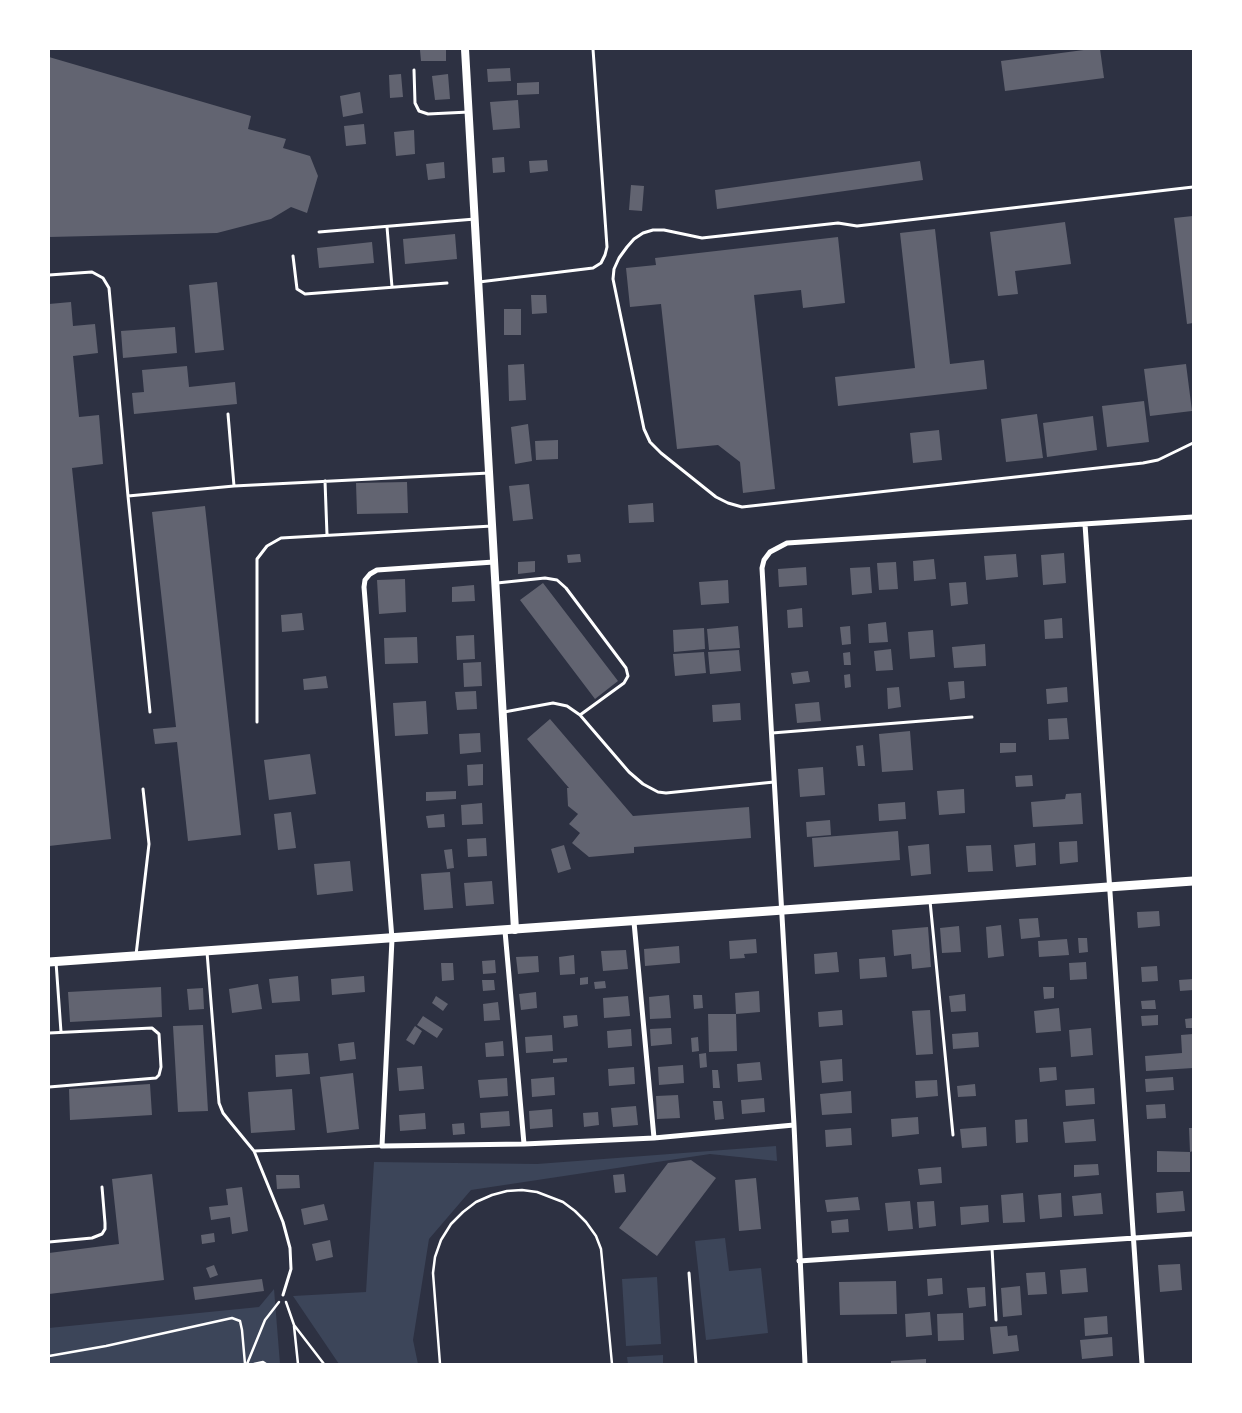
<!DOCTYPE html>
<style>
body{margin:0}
#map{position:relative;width:1242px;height:1413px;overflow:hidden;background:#2d3142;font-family:Lato,sans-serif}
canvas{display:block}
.frame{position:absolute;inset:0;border:50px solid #fff;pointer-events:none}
</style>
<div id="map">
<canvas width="1242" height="1413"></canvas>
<div class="frame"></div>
</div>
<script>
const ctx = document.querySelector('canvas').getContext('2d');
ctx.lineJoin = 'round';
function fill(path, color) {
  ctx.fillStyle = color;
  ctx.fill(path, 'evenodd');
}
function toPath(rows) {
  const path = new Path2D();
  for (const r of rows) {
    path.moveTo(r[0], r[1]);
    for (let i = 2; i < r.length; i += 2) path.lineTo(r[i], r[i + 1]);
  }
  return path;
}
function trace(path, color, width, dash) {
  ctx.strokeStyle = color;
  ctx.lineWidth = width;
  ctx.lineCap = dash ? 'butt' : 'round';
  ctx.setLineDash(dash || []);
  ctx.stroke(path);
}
fill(toPath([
 [776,1146,777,1161,710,1154,471,1190,429,1239,413,1340,418,1364,339,1364,293,1296,366,1292,374,1162,537,1164],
 [725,1238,729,1271,761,1268,768,1333,706,1340,695,1241],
 [657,1277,661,1344,626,1346,622,1279],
 [274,1289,280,1364,49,1364,49,1328,259,1307],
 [663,1355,663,1364,628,1364,627,1357]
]), '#3c4559');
fill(toPath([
 [1091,49,1100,49,1104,78,1005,91,1001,61],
 [420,50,446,50,446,61,421,61],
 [49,57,251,116,248,129,286,139,283,148,310,156,318,176,307,213,291,207,271,219,217,233,49,237],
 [510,68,511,81,488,82,487,69],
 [401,74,403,97,390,98,389,75],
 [448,74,450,99,435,100,432,76],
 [539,82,539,94,517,95,517,83],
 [360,92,363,113,343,117,340,96],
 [518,100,520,128,493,130,490,102],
 [364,124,366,144,346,146,344,126],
 [414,130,415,154,396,156,394,132],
 [504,157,505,172,493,173,492,158],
 [547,160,548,171,530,173,529,161],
 [920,161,923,180,717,209,715,190],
 [444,162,445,178,428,180,426,164],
 [631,185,644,186,642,211,629,210],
 [1193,216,1193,323,1187,324,1174,218],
 [1065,222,1071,264,1015,271,1018,294,998,296,990,232],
 [935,229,950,364,984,360,987,389,838,406,835,377,915,368,900,233],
 [455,234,457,259,405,264,403,239],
 [838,237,845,303,803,308,801,290,754,295,775,489,743,493,740,462,718,445,677,449,661,304,630,307,626,268,656,265,655,258],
 [372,242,374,263,319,268,317,248],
 [217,282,224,350,195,353,189,285],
 [531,295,546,295,547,313,532,314],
 [71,302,73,326,95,324,98,353,73,356,79,417,99,415,103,464,72,468,111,839,49,846,49,304],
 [504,309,521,309,521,335,504,335],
 [175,327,177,353,123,358,121,331],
 [524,364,526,400,509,401,508,365],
 [1186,364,1192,411,1150,416,1144,369],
 [187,366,189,387,235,382,237,404,134,414,132,393,144,392,142,370],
 [1144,401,1149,442,1107,447,1102,406],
 [1037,414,1043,458,1006,462,1001,419],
 [1093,416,1097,450,1047,457,1043,423],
 [528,424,532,461,515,464,511,427],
 [939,430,942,460,913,463,910,433],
 [558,440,558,459,536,460,535,441],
 [407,482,408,513,357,514,356,483],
 [529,484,533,519,513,521,509,486],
 [653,503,654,522,629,523,628,505],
 [205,506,241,835,188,841,177,742,155,744,153,729,176,727,152,512],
 [1064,553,1066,583,1043,585,1041,555],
 [580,554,581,562,568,563,567,555],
 [1016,554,1018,577,986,580,984,556],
 [934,559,936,579,914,581,913,561],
 [535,561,535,572,518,574,518,562],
 [896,562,898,589,879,590,877,563],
 [806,567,807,585,779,587,778,569],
 [870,567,872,593,852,595,850,568],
 [405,579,406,612,379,614,377,580],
 [728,580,729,603,701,605,699,582],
 [966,582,968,604,951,606,949,583],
 [543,583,618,681,595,699,520,600],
 [474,585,475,601,452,602,452,587],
 [802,608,803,627,788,628,787,610],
 [302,613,304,630,282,632,281,615],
 [1062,618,1063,638,1045,639,1044,620],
 [886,622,888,642,869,643,868,624],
 [738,626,740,648,709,650,707,629],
 [850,626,851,644,842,645,840,627],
 [704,628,705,649,674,652,673,630],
 [933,630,935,657,910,659,908,632],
 [474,635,475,659,457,660,456,636],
 [417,637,418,663,385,664,384,638],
 [985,644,986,666,954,668,952,647],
 [891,649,893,670,876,671,874,651],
 [739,650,741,671,710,674,708,652],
 [704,652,706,673,675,676,673,654],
 [850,652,851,665,844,665,843,653],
 [481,662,482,686,464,687,463,663],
 [808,671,810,682,793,684,791,673],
 [850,674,851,687,845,688,844,675],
 [326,676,328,688,304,690,303,679],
 [964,681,965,698,950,700,948,682],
 [899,687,901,707,888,709,887,688],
 [1067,687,1068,702,1047,704,1046,689],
 [476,691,477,709,457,710,455,692],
 [426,701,428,734,395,736,393,703],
 [819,702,821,721,797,723,795,704],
 [740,703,741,720,713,722,712,705],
 [1067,718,1069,739,1049,740,1048,719],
 [550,719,633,816,749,807,751,838,634,847,634,853,589,857,572,843,580,833,569,824,578,814,568,806,567,788,569,788,527,739],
 [910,731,913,770,882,772,879,734],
 [480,733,481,752,460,754,459,734],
 [1000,743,1016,743,1016,752,1000,753],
 [863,745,865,766,858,766,856,746],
 [310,754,316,794,269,800,264,760],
 [483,764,483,785,468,786,467,765],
 [823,767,825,795,800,797,798,769],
 [1032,775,1033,786,1016,787,1015,776],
 [964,789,965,813,939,815,937,791],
 [456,791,456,799,426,801,426,792],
 [1081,793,1083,824,1033,827,1031,802,1065,799,1066,794],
 [905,802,906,819,879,821,878,804],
 [482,803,483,824,462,825,461,805],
 [291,812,296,848,278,850,274,814],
 [444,814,445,827,428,828,426,816],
 [830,820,831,835,807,837,806,822],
 [898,831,900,860,814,867,812,838],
 [486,838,487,856,468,857,467,839],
 [1077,841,1078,862,1060,864,1059,842],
 [1035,843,1036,865,1016,867,1014,845],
 [929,844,931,874,911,876,908,846],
 [564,845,571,869,558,873,551,849],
 [991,845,993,871,968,872,966,846],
 [452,849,454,868,447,869,444,850],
 [350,861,353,891,317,895,314,864],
 [450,872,453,908,424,910,421,874],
 [492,881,494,904,466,906,464,883],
 [1159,911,1160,926,1138,928,1137,912],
 [1038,918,1040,937,1021,939,1019,919],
 [1001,925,1004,956,988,958,986,927],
 [959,926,961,952,942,953,940,928],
 [928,927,931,967,912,969,911,954,894,956,892,930],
 [1078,938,1087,938,1088,952,1079,953],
 [756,939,757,953,744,954,745,958,730,959,729,941],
 [1067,939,1069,955,1039,957,1038,941],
 [679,946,680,963,645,966,644,949],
 [626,950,628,969,603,971,601,951],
 [837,952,839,972,815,974,814,954],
 [574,955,575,974,560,975,559,957],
 [538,956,539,972,518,974,516,957],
 [885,957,887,977,860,979,859,959],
 [495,960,496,973,483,974,482,961],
 [1086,962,1087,979,1070,980,1069,963],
 [441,963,453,963,454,980,442,981],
 [1157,966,1158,981,1142,982,1141,967],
 [298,976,300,1001,272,1003,269,979],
 [364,976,365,992,332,995,331,979],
 [588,977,588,984,580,985,580,978],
 [1193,979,1193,990,1180,991,1179,980],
 [482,980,494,980,495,990,483,991],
 [605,981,606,988,595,989,594,982],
 [258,984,262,1009,232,1013,229,989],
 [161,987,162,1017,70,1022,68,992],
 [1043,987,1054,987,1054,998,1044,999],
 [203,988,204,1009,189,1010,187,989],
 [759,991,760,1012,736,1014,735,993],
 [536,992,537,1008,521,1010,519,994],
 [965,994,966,1011,951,1012,949,996],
 [669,995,671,1018,650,1019,649,997],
 [693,995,702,995,703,1008,694,1009],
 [436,996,448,1004,443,1011,432,1003],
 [628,996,630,1016,604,1018,603,998],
 [1155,1000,1156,1009,1142,1009,1141,1001],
 [498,1002,500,1020,484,1021,483,1004],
 [1059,1008,1061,1031,1036,1033,1034,1011],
 [842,1010,843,1025,819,1027,818,1012],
 [930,1010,933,1054,916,1055,912,1011],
 [708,1014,736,1014,737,1051,709,1052],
 [577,1015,578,1026,564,1028,563,1016],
 [1158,1015,1158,1025,1142,1026,1141,1016],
 [423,1016,443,1029,437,1038,417,1025],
 [1193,1018,1193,1028,1186,1028,1185,1019],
 [203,1025,208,1111,178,1112,173,1026],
 [415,1026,422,1031,414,1045,406,1040],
 [671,1028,672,1044,651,1046,650,1029],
 [1091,1028,1093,1055,1071,1057,1069,1030],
 [631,1029,632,1046,608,1048,607,1031],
 [978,1032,979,1047,953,1049,952,1034],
 [1193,1034,1193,1068,1146,1071,1145,1056,1182,1053,1181,1035],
 [552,1035,553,1051,526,1053,525,1037],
 [698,1037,699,1051,692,1052,691,1038],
 [503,1041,504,1056,486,1057,485,1043],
 [354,1042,356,1059,340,1061,338,1044],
 [308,1053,310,1074,276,1077,275,1055],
 [706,1053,707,1067,700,1068,699,1054],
 [567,1058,567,1062,553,1063,553,1059],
 [842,1059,843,1081,822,1083,820,1061],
 [760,1062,762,1080,738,1082,737,1064],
 [683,1065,684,1083,659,1085,658,1067],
 [422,1066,424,1089,399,1091,397,1068],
 [634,1067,635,1084,609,1086,608,1069],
 [1056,1067,1057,1080,1040,1082,1039,1068],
 [712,1070,718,1070,720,1088,713,1088],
 [353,1073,359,1129,327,1133,320,1077],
 [554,1077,555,1095,532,1097,531,1079],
 [1173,1077,1174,1090,1146,1092,1145,1079],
 [507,1078,508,1096,480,1098,478,1080],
 [937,1080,938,1096,916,1098,915,1081],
 [150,1084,152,1115,70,1120,69,1089],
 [975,1084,976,1096,958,1097,957,1086],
 [1094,1088,1095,1104,1066,1106,1065,1090],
 [292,1089,295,1130,251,1133,248,1092],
 [851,1091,852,1113,822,1115,820,1094],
 [678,1095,680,1118,657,1119,656,1096],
 [764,1098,765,1112,742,1114,741,1100],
 [713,1101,722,1101,724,1119,715,1120],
 [1165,1104,1166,1118,1147,1119,1146,1105],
 [636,1106,638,1125,613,1127,611,1108],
 [552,1109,553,1127,530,1129,529,1111],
 [509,1111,510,1126,481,1128,480,1113],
 [598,1112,599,1125,584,1127,583,1113],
 [425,1113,426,1129,400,1131,399,1115],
 [918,1117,919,1134,892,1137,891,1119],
 [1027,1119,1028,1142,1016,1143,1015,1120],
 [1094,1119,1096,1141,1065,1143,1063,1122],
 [464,1123,465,1134,453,1135,452,1124],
 [986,1127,987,1146,962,1148,960,1129],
 [851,1128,852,1145,826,1147,825,1130],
 [1189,1128,1193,1128,1193,1151,1190,1152],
 [1157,1151,1190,1152,1190,1172,1157,1172],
 [691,1160,716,1178,657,1256,619,1228,668,1163],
 [1098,1164,1099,1175,1074,1177,1074,1165],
 [941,1167,942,1183,920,1185,918,1169],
 [152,1174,164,1280,49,1294,49,1253,119,1244,112,1179],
 [624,1174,626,1192,615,1193,613,1175],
 [276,1175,299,1175,300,1188,277,1189],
 [756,1178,761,1229,739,1231,735,1180],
 [242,1187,248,1231,232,1234,230,1217,211,1220,209,1207,228,1205,226,1189],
 [1183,1191,1185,1211,1157,1213,1156,1193],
 [1023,1193,1025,1222,1003,1223,1001,1195],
 [1061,1193,1062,1217,1040,1219,1038,1195],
 [1101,1193,1103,1214,1074,1216,1072,1196],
 [858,1197,860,1210,827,1212,825,1200],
 [910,1201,913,1229,888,1231,885,1203],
 [934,1201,936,1226,919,1228,917,1202],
 [324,1204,328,1220,304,1225,301,1209],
 [988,1205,989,1222,961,1225,960,1207],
 [848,1219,849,1232,832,1233,831,1221],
 [214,1233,215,1242,202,1244,201,1235],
 [330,1240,333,1257,316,1261,312,1244],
 [1180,1264,1182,1290,1160,1292,1158,1265],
 [214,1265,218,1275,210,1278,206,1268],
 [1086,1268,1088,1292,1062,1294,1060,1270],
 [1045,1272,1047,1294,1028,1295,1026,1273],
 [942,1278,943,1294,928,1296,927,1279],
 [262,1279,264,1291,195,1300,193,1287],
 [896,1281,897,1314,840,1315,839,1282],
 [1020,1286,1022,1315,1003,1317,1001,1288],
 [985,1287,986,1306,969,1308,967,1288],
 [930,1312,932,1335,906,1337,905,1314],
 [963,1313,964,1340,938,1341,937,1314],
 [1107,1316,1108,1334,1085,1336,1084,1318],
 [1007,1326,1008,1336,1017,1335,1019,1351,993,1354,990,1327],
 [1112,1337,1113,1356,1082,1359,1080,1340],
 [926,1359,926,1364,891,1364,891,1361]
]), '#626471');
trace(toPath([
 [286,1302,294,1325,324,1364],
 [294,1326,298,1364],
 [49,1356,106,1346,232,1318,240,1321,242,1330,245,1364],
 [247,1364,265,1320,279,1302],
 [254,1364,263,1362,266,1364],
 [440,1364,433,1273,435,1257,441,1240,451,1224,463,1212,476,1202,492,1195,507,1191,522,1190,537,1192,563,1202,575,1211,586,1222,596,1236,601,1249,612,1364]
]), '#fff', 2.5);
trace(toPath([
 [414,70,415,103,419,111,428,114,469,112],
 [1193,187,857,226,838,223,702,238,664,230,653,230,643,233,634,239,627,247,619,258,614,269,613,279,644,429,650,442,661,453,716,497,728,503,742,507,1143,463,1158,460,1193,443],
 [387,227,392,287],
 [319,232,475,219],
 [293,256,297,289,305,294,447,283],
 [49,275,92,272,103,278,109,288,128,496,150,712],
 [479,282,593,268,601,263,605,255,607,247,593,49],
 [228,414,234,486],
 [325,481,327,535],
 [128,496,234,486,489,473],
 [497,583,545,578,557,580,566,588,626,668,628,676,624,683,580,715],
 [504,712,553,703,567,706,580,715,629,772,643,784,658,792,666,793,774,782],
 [257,722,257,559,267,546,281,538,492,526],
 [772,733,972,717],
 [930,901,953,1135],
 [207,952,219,1103,223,1113,231,1123,254,1151,382,1146],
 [136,955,149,844,143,789],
 [56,962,61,1032],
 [49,1033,152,1028,159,1034,161,1067,159,1075,156,1078,49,1087],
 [254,1151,283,1222,290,1248,291,1269,283,1295],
 [49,1242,92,1238,102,1234,105,1229,105,1223,102,1187],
 [992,1248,996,1320],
 [689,1273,696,1364]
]), '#fff', 3);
trace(toPath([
 [1085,524,1142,1364],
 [494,562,377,570,370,574,365,580,364,587,392,939,382,1146,524,1144,654,1138,794,1125],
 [634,922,654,1138],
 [505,931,524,1144],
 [799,1261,1193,1234],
 [805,1364,794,1125,762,568,764,560,770,552,787,543,1193,517]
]), '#fff', 5);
trace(toPath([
 [465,49,515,930]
]), '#fff', 8);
trace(toPath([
 [49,962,1193,881]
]), '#fff', 9);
</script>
